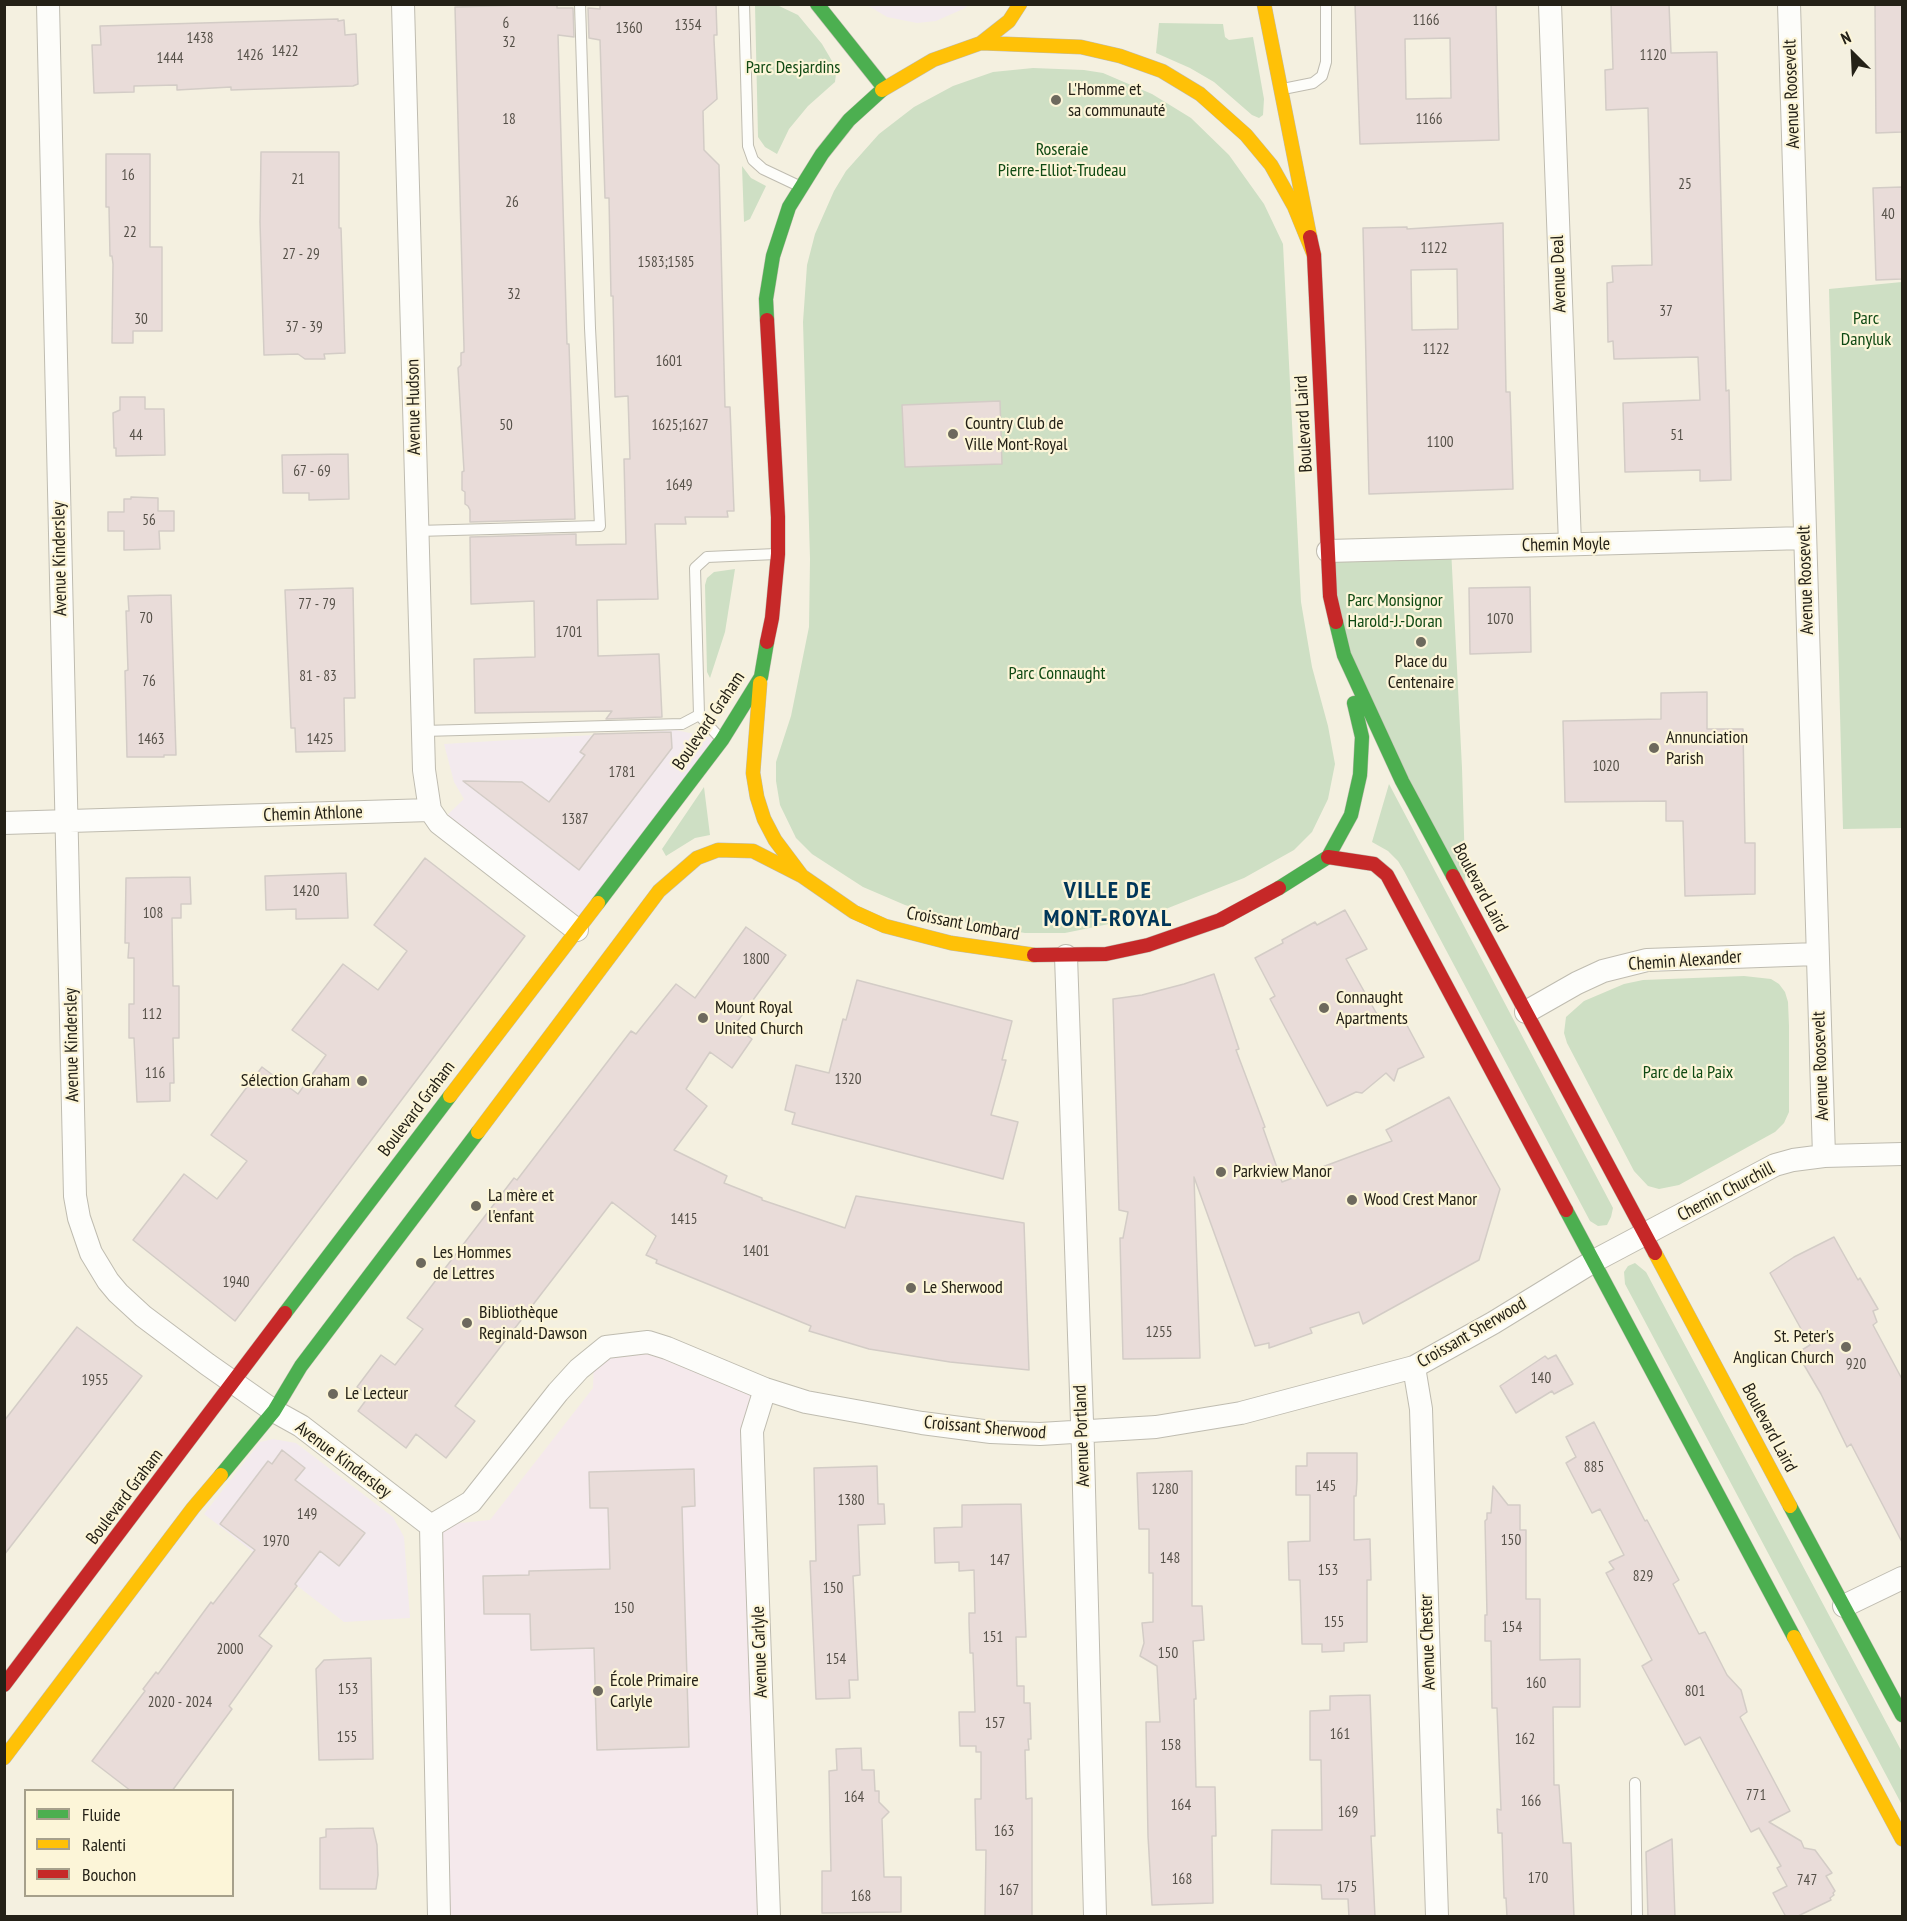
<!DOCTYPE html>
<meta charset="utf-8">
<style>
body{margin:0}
#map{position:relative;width:1907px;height:1921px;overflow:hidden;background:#f4f0e0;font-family:"PT Sans Narrow",sans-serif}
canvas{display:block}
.frame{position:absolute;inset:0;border:6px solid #242117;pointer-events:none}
.legend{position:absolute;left:24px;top:1789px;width:210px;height:108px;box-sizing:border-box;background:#fcf5d8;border:2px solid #a6a08b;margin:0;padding:8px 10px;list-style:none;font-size:18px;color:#242117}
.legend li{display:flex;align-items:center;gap:12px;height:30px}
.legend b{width:30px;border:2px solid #a6a08b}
.north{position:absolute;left:1823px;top:24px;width:60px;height:60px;-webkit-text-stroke:4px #fcf5d8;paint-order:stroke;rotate:336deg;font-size:16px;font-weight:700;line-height:24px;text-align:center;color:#242117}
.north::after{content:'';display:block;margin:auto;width:21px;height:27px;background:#242117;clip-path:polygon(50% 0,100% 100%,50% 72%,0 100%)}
</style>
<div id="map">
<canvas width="1907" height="1921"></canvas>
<div class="frame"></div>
<ul class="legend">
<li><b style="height:8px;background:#4caf50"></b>Fluide</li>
<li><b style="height:8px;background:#ffc107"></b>Ralenti</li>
<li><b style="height:8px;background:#c62828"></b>Bouchon</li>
</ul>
<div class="north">N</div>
</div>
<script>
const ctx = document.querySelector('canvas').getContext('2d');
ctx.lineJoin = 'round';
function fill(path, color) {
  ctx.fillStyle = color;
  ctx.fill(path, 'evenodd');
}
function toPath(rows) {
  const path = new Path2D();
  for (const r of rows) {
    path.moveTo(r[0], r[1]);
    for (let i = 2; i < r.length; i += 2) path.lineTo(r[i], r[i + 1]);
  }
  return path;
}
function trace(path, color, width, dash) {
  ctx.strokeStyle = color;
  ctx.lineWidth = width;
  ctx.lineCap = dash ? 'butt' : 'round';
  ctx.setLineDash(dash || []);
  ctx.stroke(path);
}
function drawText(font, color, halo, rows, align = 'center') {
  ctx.font = font + ' "PT Sans Narrow",sans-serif';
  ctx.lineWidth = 4.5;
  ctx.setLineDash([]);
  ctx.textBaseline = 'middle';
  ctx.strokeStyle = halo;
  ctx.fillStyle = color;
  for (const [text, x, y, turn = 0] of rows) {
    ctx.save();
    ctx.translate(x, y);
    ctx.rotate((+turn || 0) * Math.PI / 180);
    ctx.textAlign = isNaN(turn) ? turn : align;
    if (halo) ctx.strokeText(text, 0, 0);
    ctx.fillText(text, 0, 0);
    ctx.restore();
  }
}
fill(toPath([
 [867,5,969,5,963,9,936,21,917,23,887,17],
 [676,730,722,740,577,930,439,823,464,799,454,782,444,744],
 [273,1439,296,1443,393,1517,404,1537,410,1618,344,1622,204,1514,260,1442]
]), '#f3eaee');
fill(toPath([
 [630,1343,765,1389,752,1431,769,1916,439,1916,431,1526,490,1520,593,1388,594,1357]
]), '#f5e9ec');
fill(toPath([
 [755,5,777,5,798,15,822,44,832,61,836,74,835,82,808,106,789,129,777,154,765,147,758,137],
 [1159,23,1223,24,1225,37,1229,40,1253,37,1264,99,1263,115,1259,118,1252,115,1214,82,1190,68,1156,53],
 [1033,68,1084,70,1103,73,1152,94,1191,118,1229,155,1264,204,1283,244,1301,602,1312,667,1328,726,1335,764,1328,799,1312,832,1294,850,1244,878,1148,916,1065,933,1025,933,967,923,905,905,863,887,812,854,796,838,780,805,776,781,776,762,791,716,809,627,810,559,803,322,807,265,815,234,834,191,846,171,879,134,914,107,953,86,993,72],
 [742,166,751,178,766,186,750,219,744,222],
 [1902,282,1902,828,1843,829,1829,289],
 [1451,548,1462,768,1466,900,1344,655,1328,551],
 [735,569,725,632,710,678,707,672,705,585,707,578,714,572],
 [1389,784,1613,1208,1611,1217,1607,1225,1598,1226,1590,1221,1404,871,1398,861,1388,851,1372,842],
 [704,787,710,835,695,838,666,856,662,849],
 [1744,976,1771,979,1779,984,1785,992,1788,1002,1789,1026,1789,1112,1784,1123,1775,1132,1679,1185,1659,1189,1648,1186,1634,1171,1567,1043,1564,1033,1566,1017,1584,1001,1624,984,1643,980],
 [1635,1263,1646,1272,1902,1752,1902,1805,1625,1284,1624,1272,1628,1266]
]), '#cedfc4');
const building = toPath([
 [557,4,557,8,573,8,574,37,558,35,567,344,569,344,575,519,470,522,470,510,468,506,465,504,465,492,462,490,462,472,464,471,458,368,461,365,461,353,464,352,464,347,455,7,557,4],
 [600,4,716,4,717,35,714,35,714,40,717,99,703,111,704,150,719,165,725,407,730,407,734,511,727,511,728,517,685,517,686,524,655,524,658,599,597,600,598,656,659,654,662,717,606,719,612,711,475,713,474,659,535,657,534,601,471,604,470,537,576,534,576,545,626,544,624,459,630,459,628,396,615,397,613,296,611,296,609,198,605,198,600,40,589,38,588,8,600,9,600,4],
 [1355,4,1496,4,1499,140,1360,144,1355,4],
 [1450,38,1451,98,1406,99,1405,39,1450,38],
 [1611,4,1669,4,1671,53,1717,52,1726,391,1729,390,1731,480,1700,481,1700,470,1625,472,1623,403,1700,400,1698,357,1614,359,1613,341,1608,342,1607,283,1613,282,1612,266,1652,265,1648,108,1606,110,1605,70,1613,69,1611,4],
 [1875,4,1902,4,1902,132,1876,133,1875,4],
 [338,19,338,21,344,20,345,35,356,34,358,84,353,86,231,90,231,87,177,90,177,85,134,86,134,92,94,93,92,45,101,45,100,26,338,19],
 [261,152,339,152,339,228,341,228,345,353,324,354,325,359,305,359,298,354,264,355,260,222,261,152],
 [106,154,150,154,150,247,162,247,162,331,133,331,133,343,112,343,113,264,112,256,110,256,109,207,106,207,106,154],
 [1902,187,1902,279,1876,280,1873,188,1902,187],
 [1503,223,1506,392,1510,392,1513,489,1369,494,1363,228,1407,227,1407,229,1503,223],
 [1457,269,1458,329,1412,330,1411,270,1457,269],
 [120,397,145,397,145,409,164,409,165,455,116,456,116,448,114,448,113,413,120,410,120,397],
 [1000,401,1002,464,905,467,902,405,1000,401],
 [348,454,349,499,309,500,309,493,283,493,282,455,348,454],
 [131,497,158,498,158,511,174,511,174,531,159,531,160,549,124,550,124,531,108,531,108,512,124,512,124,499,131,499,131,497],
 [1530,587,1531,652,1470,654,1469,588,1530,587],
 [353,588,355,698,344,698,345,751,296,752,295,728,291,728,285,590,353,588],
 [171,595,176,755,164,755,164,757,127,757,125,671,128,670,126,611,129,611,128,596,171,595],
 [1707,692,1707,729,1743,729,1745,843,1755,843,1755,894,1685,896,1683,821,1666,821,1666,801,1565,802,1563,721,1661,719,1661,693,1707,692],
 [671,732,672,748,579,870,463,781,522,782,549,802,585,755,580,752,594,734,671,732],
 [425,858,525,936,235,1321,133,1240,184,1174,217,1199,247,1161,211,1135,262,1067,298,1094,326,1055,292,1030,343,964,378,990,407,951,374,925,425,858],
 [346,873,348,918,296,919,296,909,266,910,265,876,346,873],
 [190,877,191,904,181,904,181,918,172,918,173,986,179,986,179,1038,173,1038,174,1083,170,1083,170,1101,137,1102,134,1038,129,1038,129,1004,134,1004,134,958,128,958,129,943,125,943,126,878,190,877],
 [1345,910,1367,949,1346,959,1383,1025,1402,1016,1424,1057,1398,1069,1394,1081,1386,1073,1362,1093,1356,1092,1327,1106,1270,999,1275,996,1255,958,1283,943,1282,940,1315,922,1317,925,1345,910],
 [746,927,786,955,734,1026,752,1039,732,1068,710,1052,686,1089,707,1106,674,1150,727,1176,724,1183,762,1198,762,1200,845,1228,856,1196,1024,1223,1029,1370,950,1362,869,1349,809,1331,811,1326,656,1263,657,1260,646,1255,656,1236,612,1202,455,1406,475,1421,446,1458,416,1434,406,1448,358,1411,369,1396,357,1387,381,1355,395,1365,423,1329,407,1318,514,1178,517,1180,631,1031,636,1034,676,984,695,998,746,927],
 [1214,974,1239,1049,1236,1050,1265,1127,1263,1128,1282,1182,1392,1141,1386,1130,1449,1097,1500,1189,1479,1260,1363,1324,1359,1312,1310,1328,1312,1333,1269,1348,1269,1343,1255,1346,1194,1177,1200,1358,1123,1359,1120,1238,1123,1238,1128,1212,1119,1210,1113,999,1142,995,1184,984,1214,974],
 [857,980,1012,1021,1002,1060,1006,1060,991,1115,1018,1122,1003,1179,792,1124,795,1113,785,1110,796,1065,829,1073,843,1019,846,1020,857,980],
 [1834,1237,1858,1280,1860,1278,1878,1309,1873,1311,1877,1322,1873,1325,1902,1379,1902,1542,1851,1444,1847,1447,1821,1394,1797,1353,1810,1345,1770,1273,1794,1257,1834,1237],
 [77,1327,142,1376,4,1555,4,1421,77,1327],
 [1556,1355,1573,1384,1554,1394,1552,1391,1516,1413,1500,1386,1545,1356,1548,1359,1556,1355],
 [1594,1422,1645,1521,1647,1520,1679,1580,1673,1584,1699,1634,1705,1632,1727,1675,1741,1690,1747,1712,1740,1717,1790,1811,1769,1822,1801,1841,1804,1848,1815,1850,1832,1873,1826,1876,1835,1891,1833,1893,1834,1895,1830,1898,1831,1900,1796,1917,1786,1917,1773,1893,1787,1886,1777,1868,1781,1866,1759,1828,1751,1832,1700,1737,1685,1745,1642,1666,1652,1660,1606,1573,1614,1569,1609,1562,1624,1555,1600,1509,1592,1513,1566,1463,1576,1457,1566,1437,1594,1422],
 [282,1450,305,1468,295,1480,365,1533,339,1566,320,1551,295,1584,297,1586,259,1636,272,1646,229,1706,232,1709,172,1791,131,1791,92,1761,145,1691,143,1689,156,1672,158,1674,211,1602,213,1604,255,1550,220,1524,268,1461,272,1464,282,1450],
 [1307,1453,1357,1453,1357,1480,1356,1496,1354,1496,1354,1540,1370,1539,1371,1580,1367,1580,1367,1642,1344,1643,1344,1651,1322,1652,1322,1644,1302,1644,1300,1580,1289,1580,1288,1542,1310,1541,1310,1495,1296,1495,1296,1466,1307,1466,1307,1453],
 [877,1466,878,1504,884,1504,885,1524,858,1525,860,1575,853,1576,858,1680,849,1680,850,1698,816,1699,810,1561,816,1561,814,1468,877,1466],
 [694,1469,695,1506,682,1507,689,1747,597,1750,594,1648,531,1650,530,1614,484,1614,483,1576,529,1575,529,1571,610,1569,608,1508,590,1508,589,1472,694,1469],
 [1192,1471,1192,1606,1202,1606,1204,1640,1193,1641,1196,1699,1194,1699,1196,1787,1215,1787,1216,1836,1212,1836,1213,1903,1152,1905,1148,1836,1146,1722,1160,1722,1157,1666,1140,1656,1144,1643,1142,1623,1153,1622,1153,1573,1149,1573,1149,1529,1139,1529,1137,1473,1192,1471],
 [1493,1486,1508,1505,1520,1505,1520,1530,1526,1530,1526,1599,1540,1599,1540,1660,1580,1659,1580,1707,1553,1707,1554,1785,1559,1785,1563,1843,1571,1843,1574,1917,1507,1917,1506,1898,1504,1898,1502,1833,1498,1833,1497,1809,1501,1810,1497,1708,1492,1708,1491,1641,1485,1641,1485,1615,1487,1615,1485,1521,1487,1519,1487,1513,1491,1513,1493,1486],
 [1021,1504,1026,1637,1016,1637,1017,1686,1024,1686,1024,1703,1030,1703,1031,1739,1028,1739,1029,1750,1025,1750,1026,1799,1032,1798,1032,1917,985,1917,986,1850,976,1850,975,1799,981,1799,981,1752,976,1752,976,1746,960,1746,959,1712,975,1712,973,1653,970,1653,969,1622,969,1613,975,1613,974,1570,959,1571,959,1562,935,1563,934,1528,962,1527,962,1505,1021,1504],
 [371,1658,373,1759,319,1760,316,1669,324,1660,371,1658],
 [1370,1695,1375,1836,1371,1836,1375,1917,1349,1917,1348,1899,1322,1899,1321,1885,1271,1884,1272,1830,1322,1830,1321,1760,1310,1760,1310,1711,1330,1710,1330,1696,1370,1695],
 [861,1748,862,1770,874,1770,875,1791,879,1791,879,1802,889,1812,882,1819,884,1877,901,1877,901,1912,822,1913,822,1871,831,1871,829,1771,837,1770,836,1749,861,1748],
 [373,1828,377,1845,378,1875,376,1889,320,1889,320,1838,326,1837,326,1829,373,1828],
 [1672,1839,1675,1917,1648,1917,1646,1852,1672,1839]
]);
fill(building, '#e9dcd9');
trace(building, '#d3ccc6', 1.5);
const lane = toPath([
 [744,4,748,146,753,160,763,169,799,186],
 [1283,89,1313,83,1322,76,1326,62,1326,4],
 [417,531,600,526,590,328,580,4],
 [423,731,682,724,699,715],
 [720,738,699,715,695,568,707,557,776,554],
 [1635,1783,1637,1916]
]);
const street = toPath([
 [48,4,75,1196,79,1218,91,1253,108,1281,118,1293,143,1316,207,1364,274,1411,301,1426,431,1526,439,1916],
 [403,4,424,770,430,810],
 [1550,4,1570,544],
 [1789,4,1824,1156],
 [1328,551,1805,538],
 [4,823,430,810,439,823,577,930],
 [1066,956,1083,1451,1095,1916],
 [1526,1012,1577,983,1603,971,1647,960,1817,954],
 [1414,1367,1421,1409,1437,1916],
 [765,1389,752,1431,769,1916],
 [431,1526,471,1502,558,1392,579,1369,606,1347,648,1342,667,1348,765,1389,806,1402,922,1423,991,1432,1040,1434,1156,1427,1241,1413,1414,1367,1493,1323,1594,1261,1775,1165,1793,1160,1824,1156,1902,1154],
 [1844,1606,1902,1578]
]);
const fast = toPath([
 [817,4,884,88],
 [767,320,766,299,773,256,789,207,822,154,849,120,882,90],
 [1336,622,1344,655,1402,781,1453,876],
 [1279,888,1328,857,1351,815,1360,775,1362,737,1354,703],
 [598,903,722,740,761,677,767,642],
 [1566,1210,1794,1637],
 [285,1313,450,1096],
 [221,1475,274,1411,301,1366,478,1132],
 [1790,1506,1902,1715]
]);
const slow = toPath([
 [1264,4,1310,237],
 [981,43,1009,21,1020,4],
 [882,90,933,60,981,43,1081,47,1120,56,1162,71,1200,94,1246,135,1271,165,1294,206,1314,255],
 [760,683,753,773,757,797,764,819,775,840,802,876,854,912,885,926,951,943,1034,955],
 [450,1096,598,903],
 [478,1132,659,891,697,858,718,850,753,851,802,876],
 [1655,1253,1790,1506],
 [1794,1637,1902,1839],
 [4,1758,193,1508,221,1475]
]);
const jam = toPath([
 [1310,237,1314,255,1330,596,1336,622],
 [767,320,778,517,778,554,772,618,767,642],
 [1328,857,1374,864,1387,875,1566,1210],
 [1453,876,1655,1253],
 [1034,955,1106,954,1148,945,1220,920,1279,888],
 [4,1685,285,1313]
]);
trace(lane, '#bfbcb0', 12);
trace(street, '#bfbcb0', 24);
trace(fast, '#bfbcb0', 15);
trace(slow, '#bfbcb0', 15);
trace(jam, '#bfbcb0', 15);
trace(lane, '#fdfdfa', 10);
trace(street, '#fdfdfa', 22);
trace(fast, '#4caf50', 14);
trace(slow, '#ffc107', 14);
trace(jam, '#c62828', 14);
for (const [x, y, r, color] of [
 [1056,100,6,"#6d695d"],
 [953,434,6,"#6d695d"],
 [1421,642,6,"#6d695d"],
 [1654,748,6,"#6d695d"],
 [1324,1008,6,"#6d695d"],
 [703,1018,6,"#6d695d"],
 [362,1081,6,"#6d695d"],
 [1221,1172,6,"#6d695d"],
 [1352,1200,6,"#6d695d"],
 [476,1206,6,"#6d695d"],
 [421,1263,6,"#6d695d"],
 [911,1288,6,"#6d695d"],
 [467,1323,6,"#6d695d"],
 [1846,1347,6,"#6d695d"],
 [333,1394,6,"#6d695d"],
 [598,1691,6,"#6d695d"]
]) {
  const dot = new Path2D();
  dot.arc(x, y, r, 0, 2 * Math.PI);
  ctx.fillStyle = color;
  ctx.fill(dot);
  trace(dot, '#fcf5d8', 2);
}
drawText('15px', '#555048', null, [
 ["1166",1426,21],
 ["6",506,24],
 ["1354",688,26],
 ["1360",629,29],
 ["1438",200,39],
 ["32",509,43],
 ["1422",285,52],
 ["1426",250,56],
 ["1120",1653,56],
 ["1444",170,59],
 ["18",509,120],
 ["1166",1429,120],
 ["16",128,176],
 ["21",298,180],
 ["25",1685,185],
 ["26",512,203],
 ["40",1888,215],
 ["22",130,233],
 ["1122",1434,249],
 ["27 - 29",301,255],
 ["1583;1585",666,263],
 ["32",514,295],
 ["37",1666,312],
 ["30",141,320],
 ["37 - 39",304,328],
 ["1122",1436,350],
 ["1601",669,362],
 ["50",506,426],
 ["1625;1627",680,426],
 ["44",136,436],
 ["51",1677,436],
 ["1100",1440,443],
 ["67 - 69",312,472],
 ["1649",679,486],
 ["56",149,521],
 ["77 - 79",317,605],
 ["70",146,619],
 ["1070",1500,620],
 ["1701",569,633],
 ["81 - 83",318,677],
 ["76",149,682],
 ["1463",151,740],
 ["1425",320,740],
 ["1020",1606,767],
 ["1781",622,773],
 ["1387",575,820],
 ["1420",306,892],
 ["108",153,914],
 ["1800",756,960],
 ["112",152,1015],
 ["116",155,1074],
 ["1320",848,1080],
 ["1415",684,1220],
 ["1401",756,1252],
 ["1940",236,1283],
 ["1255",1159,1333],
 ["920",1856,1365],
 ["140",1541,1379],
 ["1955",95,1381],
 ["885",1594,1468],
 ["145",1326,1487],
 ["1280",1165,1490],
 ["1380",851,1501],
 ["149",307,1515],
 ["150",1511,1541],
 ["1970",276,1542],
 ["148",1170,1559],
 ["147",1000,1561],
 ["153",1328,1571],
 ["829",1643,1577],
 ["150",833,1589],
 ["150",624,1609],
 ["155",1334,1623],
 ["154",1512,1628],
 ["151",993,1638],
 ["2000",230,1650],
 ["150",1168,1654],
 ["154",836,1660],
 ["160",1536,1684],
 ["153",348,1690],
 ["801",1695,1692],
 ["2020 - 2024",180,1703],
 ["157",995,1724],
 ["161",1340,1735],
 ["155",347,1738],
 ["162",1525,1740],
 ["158",1171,1746],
 ["771",1756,1796],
 ["164",854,1798],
 ["166",1531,1802],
 ["164",1181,1806],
 ["169",1348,1813],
 ["163",1004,1832],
 ["170",1538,1879],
 ["168",1182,1880],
 ["747",1807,1881],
 ["175",1347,1888],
 ["167",1009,1891],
 ["168",861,1897]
]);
drawText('18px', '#0f4913', '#fcf5d8', [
 ["Parc Desjardins",793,68],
 ["Roseraie",1062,150],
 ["Pierre-Elliot-Trudeau",1062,171],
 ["Parc",1866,319],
 ["Danyluk",1866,340],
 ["Parc Monsignor",1395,601],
 ["Harold-J.-Doran",1395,622],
 ["Parc Connaught",1057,674],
 ["Parc de la Paix",1688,1073]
]);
drawText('18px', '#242117', '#fcf5d8', [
 ["L'Homme et",1068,90],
 ["sa communauté",1068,111],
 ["Country Club de",965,424],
 ["Ville Mont-Royal",965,445],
 ["Place du",1421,662,"center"],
 ["Centenaire",1421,683,"center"],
 ["Annunciation",1666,738],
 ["Parish",1666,759],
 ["Connaught",1336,998],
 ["Apartments",1336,1019],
 ["Mount Royal",715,1008],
 ["United Church",715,1029],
 ["Sélection Graham",350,1081,"right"],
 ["Parkview Manor",1233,1172],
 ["La mère et",488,1196],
 ["l'enfant",488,1217],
 ["Wood Crest Manor",1364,1200],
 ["Les Hommes",433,1253],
 ["de Lettres",433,1274],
 ["Le Sherwood",923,1288],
 ["Bibliothèque",479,1313],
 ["Reginald-Dawson",479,1334],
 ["St. Peter's",1834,1337,"right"],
 ["Anglican Church",1834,1358,"right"],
 ["Le Lecteur",345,1394],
 ["École Primaire",610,1681],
 ["Carlyle",610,1702]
], 'left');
drawText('18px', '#242117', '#fcf5d8', [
 ["Avenue Roosevelt",1792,94,-92],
 ["Avenue Deal",1559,274,-92],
 ["Avenue Hudson",414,407,-91],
 ["Boulevard Laird",1304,424,-93],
 ["Chemin Moyle",1566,545,-1],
 ["Avenue Kindersley",60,559,-91],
 ["Avenue Roosevelt",1806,580,-92],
 ["Boulevard Graham",709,721,-56],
 ["Chemin Athlone",313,814,-2],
 ["Boulevard Laird",1480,888,62],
 ["Croissant Lombard",963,924,11],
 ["Chemin Alexander",1685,961,-4],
 ["Avenue Kindersley",72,1045,-91],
 ["Avenue Roosevelt",1821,1066,-92],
 ["Boulevard Graham",417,1109,-53],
 ["Chemin Churchill",1726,1192,-28],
 ["Croissant Sherwood",1472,1333,-30],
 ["Croissant Sherwood",985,1428,5],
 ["Boulevard Laird",1769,1428,62],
 ["Avenue Portland",1082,1436,-92],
 ["Avenue Kindersley",343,1460,37],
 ["Boulevard Graham",125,1497,-53],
 ["Avenue Chester",1428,1642,-92],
 ["Avenue Carlyle",760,1652,-92]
]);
ctx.letterSpacing = '1.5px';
drawText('bold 24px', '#003659', '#fcf5d8', [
 ["VILLE DE",1108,891],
 ["MONT-ROYAL",1108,919]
]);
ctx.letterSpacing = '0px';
</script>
